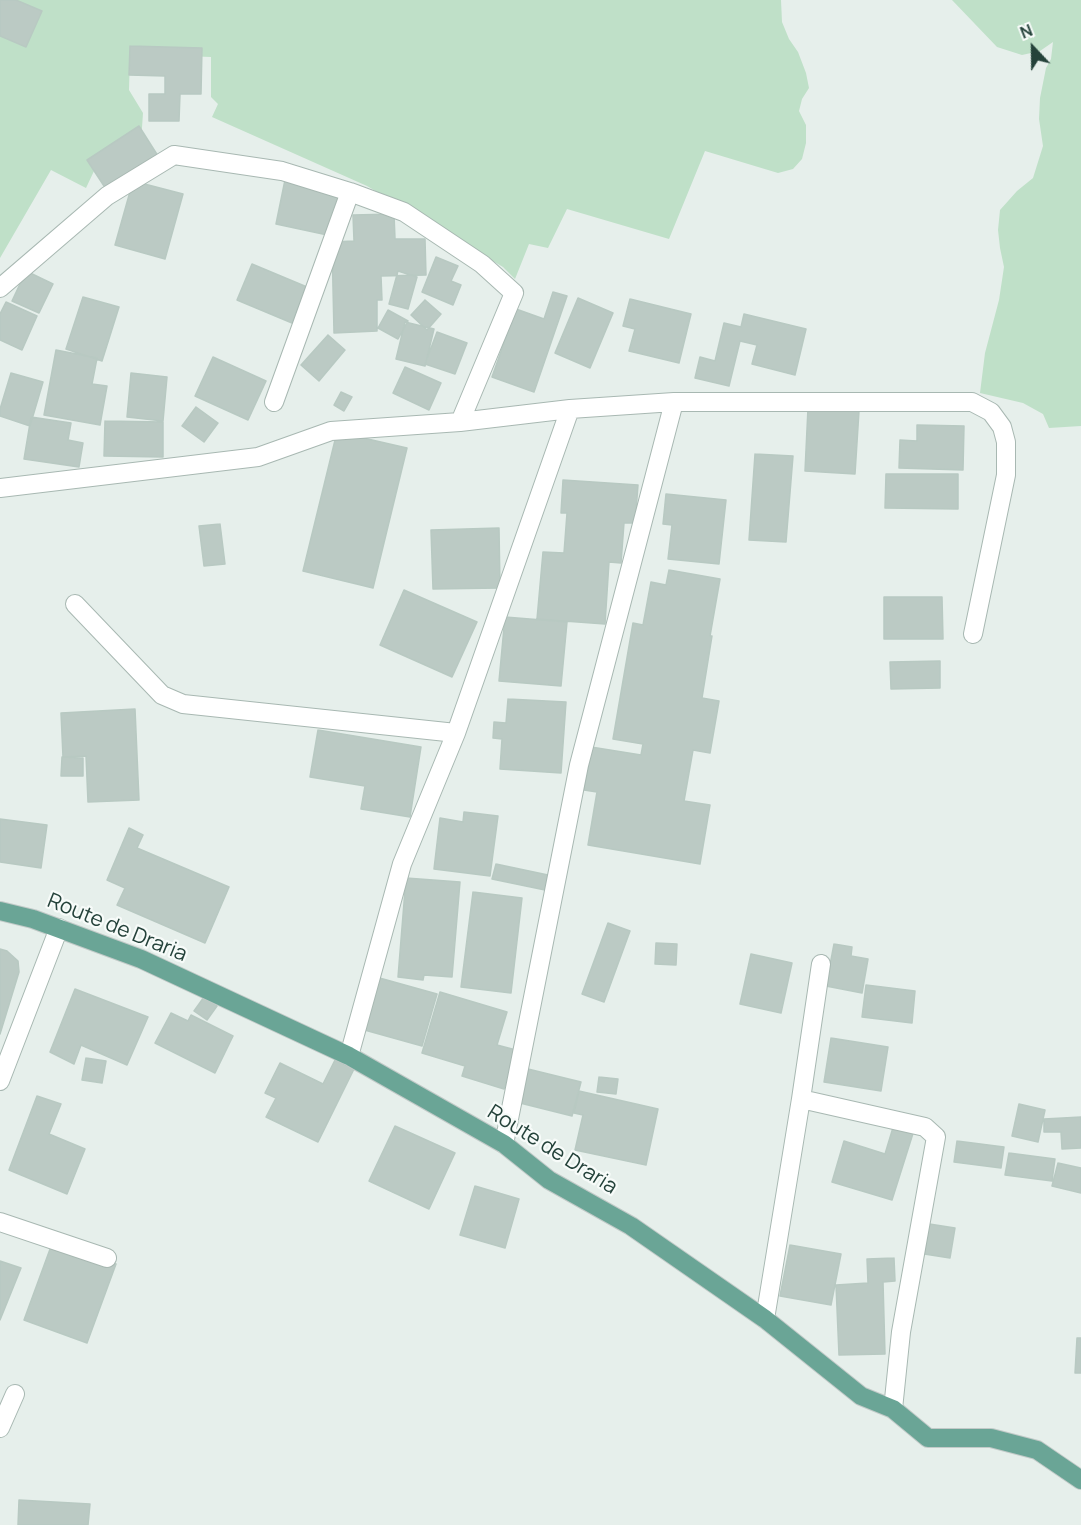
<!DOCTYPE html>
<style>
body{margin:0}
#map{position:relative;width:1081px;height:1525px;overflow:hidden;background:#e6efeb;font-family:Manrope,sans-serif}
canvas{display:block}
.north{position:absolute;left:1003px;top:18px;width:60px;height:60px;-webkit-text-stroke:4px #f7fbf9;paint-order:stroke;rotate:338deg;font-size:16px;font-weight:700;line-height:24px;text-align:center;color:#24423a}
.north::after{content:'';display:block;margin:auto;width:21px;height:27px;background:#24423a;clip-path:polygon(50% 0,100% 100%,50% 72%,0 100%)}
</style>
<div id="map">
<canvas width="1081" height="1525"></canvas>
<div class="north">N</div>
</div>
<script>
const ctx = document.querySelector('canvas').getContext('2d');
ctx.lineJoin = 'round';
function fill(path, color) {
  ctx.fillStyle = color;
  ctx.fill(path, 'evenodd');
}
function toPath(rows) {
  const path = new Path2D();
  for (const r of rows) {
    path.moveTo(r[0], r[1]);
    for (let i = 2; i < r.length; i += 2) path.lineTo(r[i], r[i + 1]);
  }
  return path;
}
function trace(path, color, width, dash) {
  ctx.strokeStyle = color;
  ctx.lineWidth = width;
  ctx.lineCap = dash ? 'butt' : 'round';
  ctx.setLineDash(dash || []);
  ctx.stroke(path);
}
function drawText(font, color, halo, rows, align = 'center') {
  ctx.font = font + ' Manrope,sans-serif';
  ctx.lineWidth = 4.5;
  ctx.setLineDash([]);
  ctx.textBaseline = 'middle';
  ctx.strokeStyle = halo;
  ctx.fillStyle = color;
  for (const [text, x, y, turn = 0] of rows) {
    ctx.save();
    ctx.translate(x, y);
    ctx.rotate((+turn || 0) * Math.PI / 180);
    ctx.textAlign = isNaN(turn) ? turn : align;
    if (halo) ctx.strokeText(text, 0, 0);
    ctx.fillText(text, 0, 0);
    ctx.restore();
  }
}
fill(toPath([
 [0,0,781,0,782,22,789,39,798,52,806,73,809,88,802,99,799,111,806,125,806,143,802,159,793,169,778,173,705,151,669,239,567,209,548,248,529,244,515,279,503,267,367,186,212,117,218,104,211,97,211,57,130,54,129,90,143,113,141,142,103,176,94,171,86,188,51,170,0,258],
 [952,0,1081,0,1081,426,1049,428,1043,414,1023,403,980,393,985,353,999,300,1004,267,1000,248,998,230,1000,210,1017,191,1033,178,1043,146,1039,119,1040,98,1046,68,1051,59,1053,42,1040,51,1022,55,997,47]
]), '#bfe0c8');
const building = toPath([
 [0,0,16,0,42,11,26,47,0,36,0,0],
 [130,46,202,48,201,94,180,94,179,121,149,121,149,94,165,94,165,76,129,75,130,46],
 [139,126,158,156,106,189,87,160,139,126],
 [285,180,341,192,332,236,276,224,285,180],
 [133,181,183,194,165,259,115,245,133,181],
 [394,214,395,239,425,239,426,275,381,276,382,300,377,300,377,331,334,333,332,242,354,241,353,215,394,214],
 [436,257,458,266,451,281,461,285,453,305,422,292,436,257],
 [252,264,307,287,292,323,237,300,252,264],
 [26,271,53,284,39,313,12,301,26,271],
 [398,271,417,277,408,309,389,304,398,271],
 [553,292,567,296,534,392,492,377,516,309,544,319,553,292],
 [83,297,119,307,102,361,66,349,83,297],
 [578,298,613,313,590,368,555,353,578,298],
 [630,299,691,314,679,363,629,351,635,329,623,326,630,299],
 [425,300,441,314,427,330,411,315,425,300],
 [6,302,37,316,22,350,0,340,0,314,6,302],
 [388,310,408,321,398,339,378,328,388,310],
 [744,314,806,329,795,375,752,364,757,345,740,341,729,386,695,378,700,357,715,361,724,323,741,327,744,314],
 [405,322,434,329,425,366,396,359,405,322],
 [437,332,467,343,455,374,425,364,437,332],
 [328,335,345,350,319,381,301,365,328,335],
 [56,350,97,358,92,384,107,386,100,425,44,415,56,350],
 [213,357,266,381,248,420,195,396,213,357],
 [405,367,441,383,429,410,393,393,405,367],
 [11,373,43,382,30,426,0,416,0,409,11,373],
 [131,373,167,377,163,421,127,417,131,373],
 [341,392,352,397,344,411,334,405,341,392],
 [196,407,218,423,204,442,182,426,196,407],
 [808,408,859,411,855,474,805,471,808,408],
 [31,417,71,423,68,440,83,443,79,467,24,459,31,417],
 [105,421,163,422,163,457,104,456,105,421],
 [917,425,964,426,963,470,899,468,900,440,917,441,917,425],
 [337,432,407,448,373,588,303,571,337,432],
 [755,454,793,456,786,542,749,540,755,454],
 [886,474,958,474,958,509,885,508,886,474],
 [563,480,638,485,635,523,624,523,621,563,609,562,605,624,537,619,543,552,564,553,567,513,561,513,563,480],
 [666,494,726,500,719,564,668,559,672,525,663,524,666,494],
 [220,524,225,564,204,566,199,526,220,524],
 [499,528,500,588,433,589,431,530,499,528],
 [669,570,720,579,710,636,712,636,702,698,719,701,710,753,693,750,684,801,710,805,700,864,588,845,597,792,584,790,591,747,641,755,643,744,613,739,633,623,643,625,651,582,666,585,669,570],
 [404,590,477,622,452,677,380,645,404,590],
 [884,597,942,597,943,639,884,639,884,597],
 [505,617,567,622,561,686,499,681,505,617],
 [940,661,940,688,891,689,890,662,940,661],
 [508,699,566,702,561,773,500,769,502,739,493,738,494,722,506,723,508,699],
 [135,709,139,800,88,802,86,756,63,757,61,713,135,709],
 [318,730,421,747,410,817,361,809,365,786,310,777,318,730],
 [62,757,83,758,83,776,61,776,62,757],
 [464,812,498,816,490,876,434,869,440,818,463,822,464,812],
 [0,819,47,825,41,868,0,862,0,819],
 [129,828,143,835,137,848,229,887,205,943,117,905,125,888,107,880,129,828],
 [496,864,548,875,545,890,492,879,496,864],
 [406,878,460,882,452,977,424,975,423,980,398,977,406,878],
 [473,892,522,898,511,993,461,987,473,892],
 [608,923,630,931,604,1002,582,994,608,923],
 [656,943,677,944,676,965,655,964,656,943],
 [834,944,852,947,851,956,868,959,862,993,826,986,834,944],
 [0,949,7,951,18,961,19,972,0,1034,0,949],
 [751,954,792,963,781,1013,740,1004,751,954],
 [376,977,437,994,422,1046,361,1029,376,977],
 [866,985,915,991,912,1023,862,1017,866,985],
 [75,989,148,1017,127,1065,81,1045,74,1064,50,1052,75,989],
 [440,992,507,1012,497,1045,516,1050,504,1089,462,1076,465,1066,422,1053,440,992],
 [204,997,217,1006,207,1020,194,1011,204,997],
 [171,1013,188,1021,191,1015,233,1036,215,1073,155,1043,171,1013],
 [831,1038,888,1047,881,1091,824,1082,831,1038],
 [86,1058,106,1061,102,1083,82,1080,86,1058],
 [335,1060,354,1069,318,1142,266,1117,276,1098,265,1093,280,1063,323,1084,335,1060],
 [524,1068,581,1082,572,1116,516,1102,524,1068],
 [599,1077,618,1079,616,1094,597,1092,599,1077],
 [579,1091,658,1109,646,1165,575,1150,583,1115,574,1113,579,1091],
 [37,1096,61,1104,49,1134,85,1149,67,1194,9,1170,37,1096],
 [1019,1104,1045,1110,1038,1142,1012,1136,1019,1104],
 [1081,1117,1081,1148,1062,1149,1061,1132,1044,1132,1044,1119,1081,1117],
 [895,1121,915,1127,892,1200,832,1182,844,1141,885,1154,895,1121],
 [395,1126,455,1153,429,1209,369,1181,395,1126],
 [957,1141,1004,1147,1001,1168,954,1162,957,1141],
 [1009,1153,1055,1159,1052,1181,1005,1175,1009,1153],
 [1058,1163,1081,1168,1081,1193,1052,1186,1058,1163],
 [475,1186,519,1199,505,1248,460,1235,475,1186],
 [923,1223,955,1228,950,1258,918,1253,923,1223],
 [53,1241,116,1264,87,1343,24,1320,53,1241],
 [790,1245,841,1254,831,1305,780,1296,790,1245],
 [894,1258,895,1281,883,1282,885,1354,839,1355,836,1285,868,1283,867,1259,894,1258],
 [0,1261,21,1268,0,1320,0,1261],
 [1077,1338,1081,1338,1081,1373,1075,1373,1077,1338],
 [19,1500,90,1504,88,1525,18,1525,19,1500]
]);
fill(building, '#bbcac4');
trace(building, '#b8c9c2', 1.5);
const minor = toPath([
 [0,288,107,196,174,155,282,171,350,192],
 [274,402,350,192,404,212,482,264,514,293,460,422],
 [0,488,258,457,331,431,460,422,570,409,674,402,972,402,991,412,1002,427,1006,442,1006,475,973,634],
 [75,604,162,695,183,704,456,733],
 [821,964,801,1099,925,1127,936,1137,901,1332,893,1409],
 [349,1056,402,864,456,733,570,409],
 [0,1081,59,928],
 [504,1144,579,765,674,402],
 [0,1222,107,1258],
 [765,1319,801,1099],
 [0,1428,15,1394]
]);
const major = toPath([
 [0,911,33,919,141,959,349,1056,504,1144,549,1180,631,1226,765,1319,861,1396,893,1409,928,1438,991,1438,1037,1450,1081,1480]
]);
trace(minor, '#a8b8b2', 20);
trace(major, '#c2cac8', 20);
trace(minor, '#fff', 18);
trace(major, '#6aa596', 18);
drawText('21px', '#24423a', '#f7fbf9', [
 ["Route de Draria",117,928,22],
 ["Route de Draria",552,1150,32]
]);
</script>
